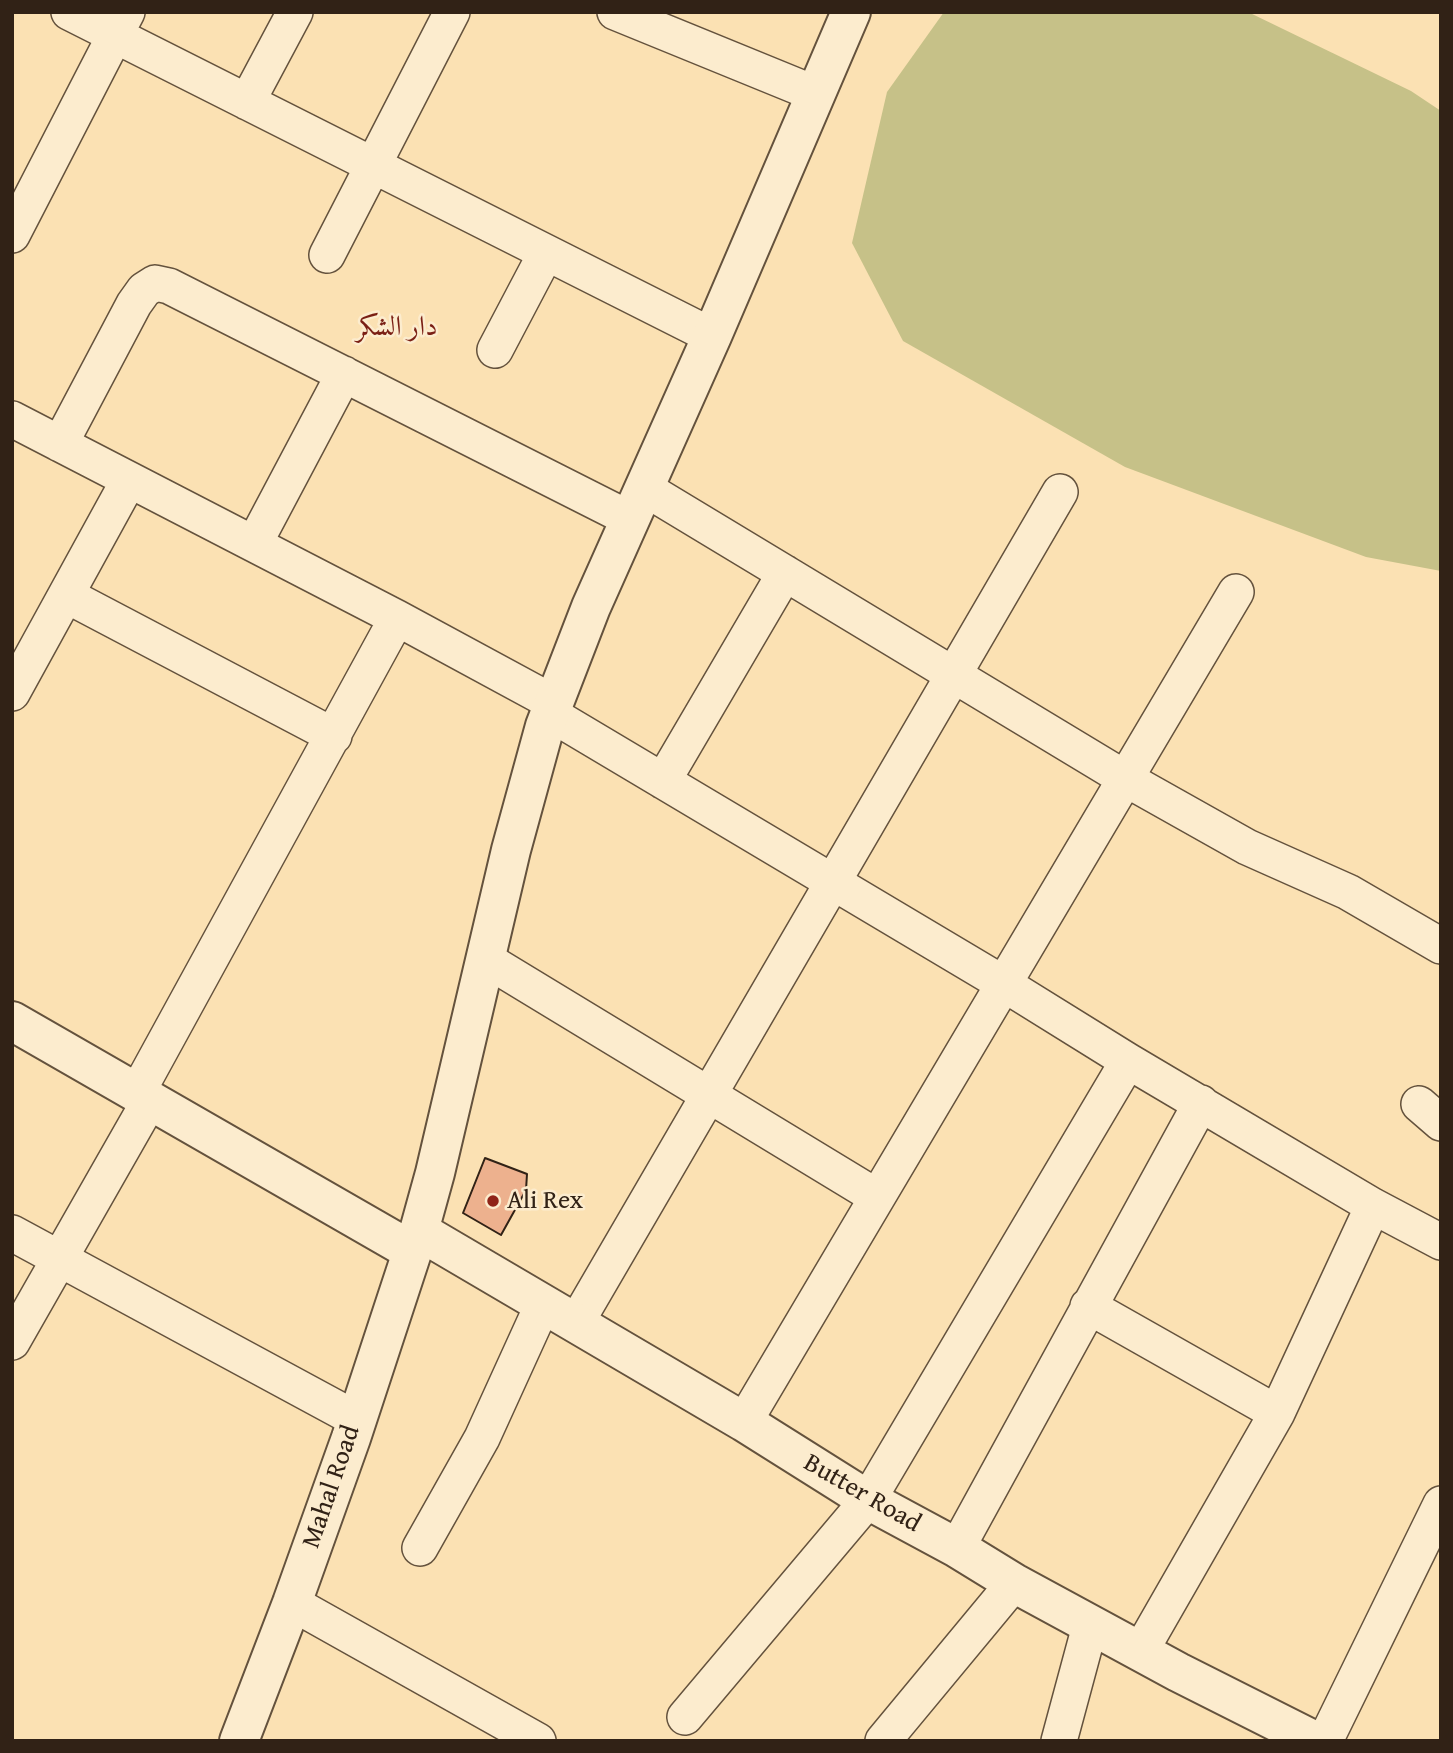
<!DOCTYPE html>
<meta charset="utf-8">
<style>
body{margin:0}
#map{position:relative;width:1453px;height:1753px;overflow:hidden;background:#fbe1b3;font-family:"Gentium Book Plus",serif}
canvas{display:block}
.frame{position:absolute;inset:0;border:14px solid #312216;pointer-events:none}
</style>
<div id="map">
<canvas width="1453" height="1753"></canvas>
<div class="frame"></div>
</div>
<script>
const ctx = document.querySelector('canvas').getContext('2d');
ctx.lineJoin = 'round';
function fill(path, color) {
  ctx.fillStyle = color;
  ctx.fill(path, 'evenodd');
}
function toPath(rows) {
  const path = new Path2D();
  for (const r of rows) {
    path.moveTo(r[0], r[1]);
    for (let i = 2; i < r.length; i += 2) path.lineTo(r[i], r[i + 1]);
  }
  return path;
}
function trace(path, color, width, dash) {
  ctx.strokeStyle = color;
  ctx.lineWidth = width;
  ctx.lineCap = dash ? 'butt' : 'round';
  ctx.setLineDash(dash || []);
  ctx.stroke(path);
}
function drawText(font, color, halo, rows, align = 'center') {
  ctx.font = font + ' "Gentium Book Plus",Amiri,serif';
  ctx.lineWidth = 5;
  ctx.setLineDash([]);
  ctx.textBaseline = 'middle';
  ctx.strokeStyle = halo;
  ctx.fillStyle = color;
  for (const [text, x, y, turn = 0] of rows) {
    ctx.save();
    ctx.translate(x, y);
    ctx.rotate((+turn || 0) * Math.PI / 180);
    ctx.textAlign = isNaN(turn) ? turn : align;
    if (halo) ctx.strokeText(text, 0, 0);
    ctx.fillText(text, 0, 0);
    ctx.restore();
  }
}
fill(toPath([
 [944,12,1248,12,1411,91,1441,111,1441,571,1366,557,1125,467,903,341,852,243,887,92]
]), '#c6c188');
const building = toPath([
 [485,1158,527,1174,526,1190,501,1235,463,1213,485,1158]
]);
fill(building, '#edb18e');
trace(building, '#312216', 2);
const minor = toPath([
 [69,12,712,336],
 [615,12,816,94],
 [247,102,295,12],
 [12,235,127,12],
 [327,255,452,12],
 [495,350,546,253],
 [12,419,397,618,554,703],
 [60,444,134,304,144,290,155,283,169,286,630,519],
 [644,488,1126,779,1247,847,1348,892,1441,946],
 [254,544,344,374],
 [66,595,334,736],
 [12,693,129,480],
 [549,713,1004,984,1128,1061,1373,1206,1441,1242],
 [663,781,785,573],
 [485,959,877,1197],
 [137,1093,397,618],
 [1419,1104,1441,1123],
 [12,1233,356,1419],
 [1088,1306,1277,1413],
 [576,1323,1060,492],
 [12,1342,150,1100],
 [744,1422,1236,592],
 [420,1548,482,1438,543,1304],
 [957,1548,1201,1103],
 [292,1603,538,1741],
 [1140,1652,1277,1413,1373,1206],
 [685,1717,868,1500,1128,1061],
 [883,1741,1014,1583],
 [1059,1741,1090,1626],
 [1325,1741,1441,1504]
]);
const tertiary = toPath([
 [12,1021,412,1251],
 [419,1231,744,1422,868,1500,957,1548,1014,1583,1178,1672,1315,1741],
 [239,1741,292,1603,351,1438,419,1231,435,1173,511,850,545,726,591,607,712,336,851,12]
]);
trace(minor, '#64523d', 38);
trace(tertiary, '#64523d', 42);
trace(minor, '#fcecce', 35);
trace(tertiary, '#fcecce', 38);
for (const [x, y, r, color] of [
 [493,1201,7,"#8f2418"]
]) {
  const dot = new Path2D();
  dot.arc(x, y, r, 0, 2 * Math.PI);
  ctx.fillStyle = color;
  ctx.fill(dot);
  trace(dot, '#fcecce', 2.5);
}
drawText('26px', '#312216', '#fcecce', [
 ["Ali Rex",507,1201]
], 'left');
drawText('26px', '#312216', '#fcecce', [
 ["Mahal Road",332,1487,-71],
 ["Butter Road",862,1494,30]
]);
drawText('28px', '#7a1f14', '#fcecce', [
 ["دار الشکر",397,328]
]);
</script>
